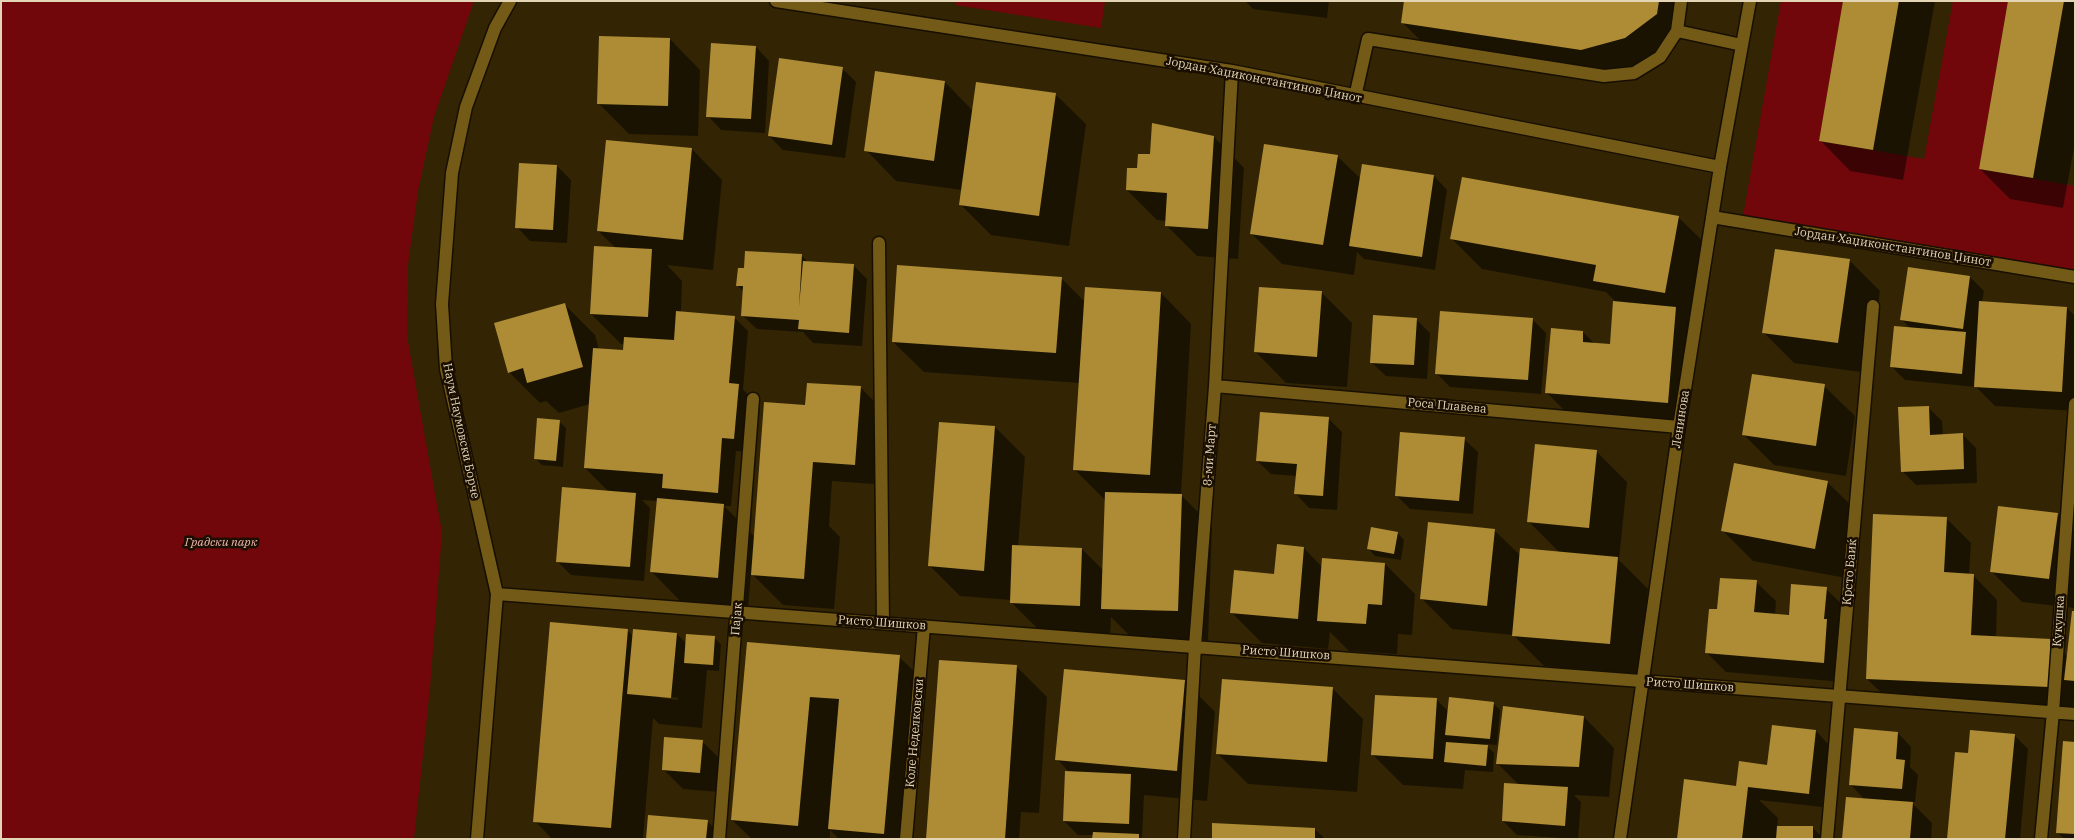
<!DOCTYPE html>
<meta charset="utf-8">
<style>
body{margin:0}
#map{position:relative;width:2076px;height:840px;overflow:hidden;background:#332503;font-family:"IBM Plex Serif",serif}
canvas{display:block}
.frame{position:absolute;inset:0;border:2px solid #e3d5b6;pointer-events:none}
</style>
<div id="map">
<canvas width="2076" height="840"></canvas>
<div class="frame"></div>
</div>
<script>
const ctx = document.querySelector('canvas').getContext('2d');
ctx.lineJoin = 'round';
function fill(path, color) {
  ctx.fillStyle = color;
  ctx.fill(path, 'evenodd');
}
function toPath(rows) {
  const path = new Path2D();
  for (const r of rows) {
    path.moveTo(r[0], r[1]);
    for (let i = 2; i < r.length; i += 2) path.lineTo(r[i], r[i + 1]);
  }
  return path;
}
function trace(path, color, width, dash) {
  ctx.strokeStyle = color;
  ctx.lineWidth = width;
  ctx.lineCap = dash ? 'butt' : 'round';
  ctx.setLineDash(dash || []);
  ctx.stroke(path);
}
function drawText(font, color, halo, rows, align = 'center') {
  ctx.font = font + ' "IBM Plex Serif",serif';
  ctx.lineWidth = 5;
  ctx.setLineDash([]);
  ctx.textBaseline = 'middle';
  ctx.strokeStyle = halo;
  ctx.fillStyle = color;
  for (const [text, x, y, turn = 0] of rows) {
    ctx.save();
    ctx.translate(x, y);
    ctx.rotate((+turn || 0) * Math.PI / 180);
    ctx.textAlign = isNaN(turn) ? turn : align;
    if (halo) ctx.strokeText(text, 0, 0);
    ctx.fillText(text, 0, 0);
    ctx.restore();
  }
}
fill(toPath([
 [1,1,474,1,434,117,418,191,408,265,407,336,442,533,430,688,414,839,1,839],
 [956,1,1105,1,1101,28,955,5],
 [1781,1,1843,1,1819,141,1924,159,1953,1,2008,1,1979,169,2075,186,2075,277,1742,222]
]), '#71070b');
fill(toPath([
 [1245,1,1329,1,1327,18,1253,9],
 [1406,1,1686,1,1681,38,1649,62,1606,74,1427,47,1402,22],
 [1845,1,1935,1,1903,180,1850,171,1820,140],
 [2009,1,2075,1,2075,142,2063,208,2010,199,1980,169],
 [670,39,700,70,698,136,629,134,598,103],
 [756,47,769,61,765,133,721,130,708,116],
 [842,68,856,82,845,158,783,150,769,136],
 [945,82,973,111,1055,94,1086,124,1069,246,991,235,961,205,962,190,896,181,866,150],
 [1214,137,1244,168,1238,259,1197,256,1166,225,1167,221,1157,220,1127,190,1138,170,1151,155],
 [692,149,722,180,713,270,667,265,682,281,681,312,734,317,748,331,743,389,752,399,748,452,736,451,731,506,724,506,755,537,806,406,860,387,880,407,874,484,832,481,829,526,840,537,834,609,783,605,751,573,748,608,682,603,652,572,658,501,642,500,650,508,644,581,571,575,557,561,609,492,585,468,590,404,559,413,546,401,540,403,509,372,564,304,595,335,599,350,624,352,624,344,621,344,591,314,616,248,598,231],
 [1337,156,1361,179,1434,176,1447,190,1435,270,1364,259,1357,252,1354,275,1282,264,1251,233],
 [557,166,571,180,567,243,530,241,517,227],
 [1678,217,1709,247,1695,328,1687,422,1566,412,1546,392,1583,332,1595,344,1611,345,1617,303,1606,292,1482,269,1452,239],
 [1776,250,1850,261,1880,291,1868,373,1794,363,1763,332],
 [801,255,809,263,853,265,867,279,862,346,813,343,803,332,757,329,743,316,744,292,738,286],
 [1970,277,1984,291,1982,302,2067,308,2075,316,2075,411,1995,406,1976,387,1905,380,1891,366,1910,328,1902,320],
 [1061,278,1085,302,1161,293,1191,324,1181,495,1212,526,1208,641,1133,639,1111,617,1110,636,1042,633,1011,602,1011,600,960,596,930,566,995,427,1025,457,1018,547,1082,549,1104,571,1105,500,1075,470,1080,383,924,372,893,342],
 [1321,292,1352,323,1347,387,1286,383,1256,352],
 [1416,319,1430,333,1427,379,1386,376,1372,363],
 [1532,319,1546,333,1541,394,1450,387,1437,374],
 [1824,386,1855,416,1846,476,1774,465,1743,434],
 [1929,408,1942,421,1943,435,1962,434,1976,448,1977,483,1916,485,1902,471],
 [1328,418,1342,432,1337,510,1309,508,1296,494,1297,476,1271,474,1257,461],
 [559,421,566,428,563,467,542,465,535,458],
 [1464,439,1478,452,1473,514,1410,509,1396,495],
 [1597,452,1627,482,1619,560,1648,589,1641,674,1544,666,1513,635,1452,629,1421,598,1494,530,1521,556,1560,553,1529,522],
 [1827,482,1858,512,1846,578,1753,561,1723,531],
 [2057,514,2075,532,2075,608,2022,602,1991,571],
 [1946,518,1971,543,1969,575,1973,575,1997,600,1996,638,2051,640,2068,657,2075,613,2075,689,2073,711,1892,703,1867,679],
 [1398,533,1404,540,1401,560,1375,556,1369,549],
 [1304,548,1322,567,1385,564,1415,594,1412,635,1398,634,1397,654,1349,651,1330,632,1328,649,1262,643,1231,612,1276,575],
 [1756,582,1776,601,1775,615,1790,616,1826,589,1846,608,1843,682,1726,672,1706,652],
 [627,630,633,636,677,634,687,644,715,638,721,645,719,671,707,670,702,728,659,724,653,718,643,839,552,839,535,821],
 [660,696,678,698,678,700,660,698],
 [748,644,899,657,919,676,905,839,839,839,830,830,830,839,752,839,732,820],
 [1016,666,1047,697,1039,813,1021,812,1019,839,928,839],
 [1184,681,1215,712,1207,801,1144,795,1142,837,1141,837,1142,839,1093,839,1094,835,1078,835,1064,821,1070,773,1057,759],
 [1332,688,1363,719,1357,792,1248,784,1218,754],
 [1436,699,1448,711,1493,703,1500,710,1497,745,1485,744,1494,753,1493,772,1465,770,1463,789,1403,785,1373,755],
 [1584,717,1614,748,1609,797,1574,795,1581,802,1578,839,1517,835,1503,821,1519,785,1497,763],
 [1816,731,1829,745,1822,807,1759,800,1778,818,1777,827,1812,827,1824,839,1678,839,1737,787],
 [1898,733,1911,747,1910,767,1918,775,1915,802,1911,802,1932,823,1931,839,1844,839,1865,800,1850,784],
 [2014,735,2028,749,2020,839,1948,839,1969,754],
 [702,741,722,761,719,792,683,789,663,769],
 [2075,743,2075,839,2064,839,2057,832],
 [707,821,725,839,647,839],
 [1315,829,1325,839,1213,839]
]), '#0007');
fill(toPath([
 [1404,1,1659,1,1657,14,1625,38,1581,50,1401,23],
 [1843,1,1899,1,1873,150,1819,141],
 [2008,1,2064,1,2033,178,1979,169],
 [599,36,670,38,668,106,597,104],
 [711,43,756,46,751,119,706,117],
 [779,58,843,67,832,145,768,136],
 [875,71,945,81,934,161,864,151],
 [976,82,1056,93,1039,216,959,205],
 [1152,123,1214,136,1208,229,1165,226,1167,193,1126,190,1127,168,1137,168,1138,154,1150,154],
 [606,140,692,148,683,240,597,231],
 [1264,144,1338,155,1323,245,1250,234],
 [519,163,557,165,553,230,515,228],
 [1362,164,1434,175,1422,257,1349,246],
 [1462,177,1679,216,1665,293,1593,281,1596,265,1450,239],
 [594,246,652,249,648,317,590,314],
 [1775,249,1850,259,1838,343,1762,333],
 [745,251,802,254,799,307,803,261,854,264,849,333,798,329,799,320,741,316,743,286,736,286,738,268,744,268],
 [897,265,1062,277,1056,353,892,342],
 [1908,267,1970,276,1963,329,1900,320],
 [1085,287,1161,292,1150,475,1073,470],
 [1259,287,1322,291,1317,357,1254,352],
 [1613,301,1676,307,1668,403,1545,393,1551,328,1583,331,1583,342,1610,344],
 [1979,301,2067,307,2062,392,1974,387],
 [565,303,583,367,527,383,523,368,508,373,494,323],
 [676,311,735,316,729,383,739,384,734,439,722,438,718,493,662,488,663,474,584,468,593,348,623,350,624,337,674,340],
 [1440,311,1533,318,1528,380,1435,374],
 [1373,315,1417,318,1414,365,1370,363],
 [1894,326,1966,332,1962,374,1890,367],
 [1752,374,1825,384,1816,446,1742,435],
 [807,383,861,386,855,465,813,462,804,579,751,575,764,402,805,405],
 [1929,406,1930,435,1963,433,1964,469,1901,472,1898,407],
 [1260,412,1329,417,1323,496,1294,494,1297,464,1256,461],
 [537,418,560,420,556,461,534,459],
 [939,422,995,426,984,571,928,566],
 [1400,432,1465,437,1459,501,1395,496],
 [1535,444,1597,450,1589,528,1527,522],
 [1734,463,1828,481,1815,549,1721,531],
 [562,487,636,493,630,567,556,562],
 [1105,492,1182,494,1178,611,1101,609],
 [657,498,724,504,718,578,650,572],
 [1998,506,2058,513,2049,579,1990,572],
 [1873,514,1947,517,1944,572,1974,574,1971,635,2051,639,2049,687,1866,679],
 [1428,522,1495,529,1487,606,1420,599],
 [1371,527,1398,532,1394,554,1367,549],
 [1277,544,1304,547,1298,619,1230,613,1234,570,1274,574],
 [1012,545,1082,548,1080,606,1010,603],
 [1520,548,1618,557,1610,644,1512,636],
 [1322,558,1385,563,1382,605,1368,604,1366,624,1317,621],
 [1720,578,1757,580,1754,612,1789,615,1791,584,1827,587,1824,619,1827,619,1824,663,1705,653,1709,609,1717,609],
 [2072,611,2075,611,2075,681,2064,680],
 [550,622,628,629,611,828,533,822],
 [633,629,677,633,671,698,627,694],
 [686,634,715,636,713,665,684,663],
 [747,642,900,655,884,834,828,829,839,699,810,697,798,826,731,820],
 [939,660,1017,665,1005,839,926,839],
 [1064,669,1185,680,1177,771,1055,760],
 [1222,679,1333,687,1327,762,1216,754],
 [1375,695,1437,698,1433,759,1371,755],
 [1449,697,1494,702,1490,739,1445,735],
 [1503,706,1584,716,1579,767,1496,764],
 [1772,725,1816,730,1809,794,1748,787,1742,839,1677,839,1684,779,1736,786,1739,761,1767,765],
 [1854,728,1898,732,1896,759,1905,760,1902,789,1849,785],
 [1970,730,2015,734,2005,839,1947,839,1955,752,1968,753],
 [664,737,703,740,700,773,662,770],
 [2063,741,2075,742,2075,834,2056,833],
 [1446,742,1488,745,1486,766,1444,762],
 [1065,771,1131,774,1129,824,1063,821],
 [1504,783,1568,787,1565,826,1502,821],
 [1846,797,1913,802,1910,839,1842,839],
 [648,815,708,820,706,839,646,839],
 [1212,823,1315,828,1315,839,1212,839],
 [1777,826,1813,826,1813,839,1776,839],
 [1093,832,1139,834,1139,839,1092,839]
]), '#ae8c35');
const lane = toPath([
 [1677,31,1742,45],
 [1355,97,1368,39,1604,76,1634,73,1660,57,1677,31,1681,1],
 [1720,167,1750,1]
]);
const street = toPath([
 [776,1,1232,71,1720,167,1679,427,1620,839],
 [1712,217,2075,277],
 [879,243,883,623],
 [1215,386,1679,427],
 [497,594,2075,714],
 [477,839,497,594,446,369,442,304,452,173,466,107,495,28,510,1],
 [719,839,753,399],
 [906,839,924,626],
 [1184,839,1195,646,1215,386,1232,71],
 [1827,839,1873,306],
 [2041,839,2053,712,2075,404]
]);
trace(lane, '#170f00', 15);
trace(street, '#170f00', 15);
trace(lane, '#735a16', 12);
trace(street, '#735a16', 12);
drawText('12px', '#e3d5b6', '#190e00', [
 ["Јордан Хаџиконстантинов Џинот",1264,80,11],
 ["Јордан Хаџиконстантинов Џинот",1893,247,9],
 ["Роса Плавева",1447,406,5],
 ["Ленинова",1681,419,-81],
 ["Наум Наумовски Борче",461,431,78],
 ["8-ми Март",1210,455,-86],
 ["Крсто Баиќ",1850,572,-85],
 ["Пајак",737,619,-85],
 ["Кукушка",2059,621,-86],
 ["Ристо Шишков",882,623,4],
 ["Ристо Шишков",1286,653,4],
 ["Ристо Шишков",1690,685,4],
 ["Коле Неделковски",915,733,-85]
]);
drawText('italic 12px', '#f0b6af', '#190e00', [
 ["Градски парк",221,543]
]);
</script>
